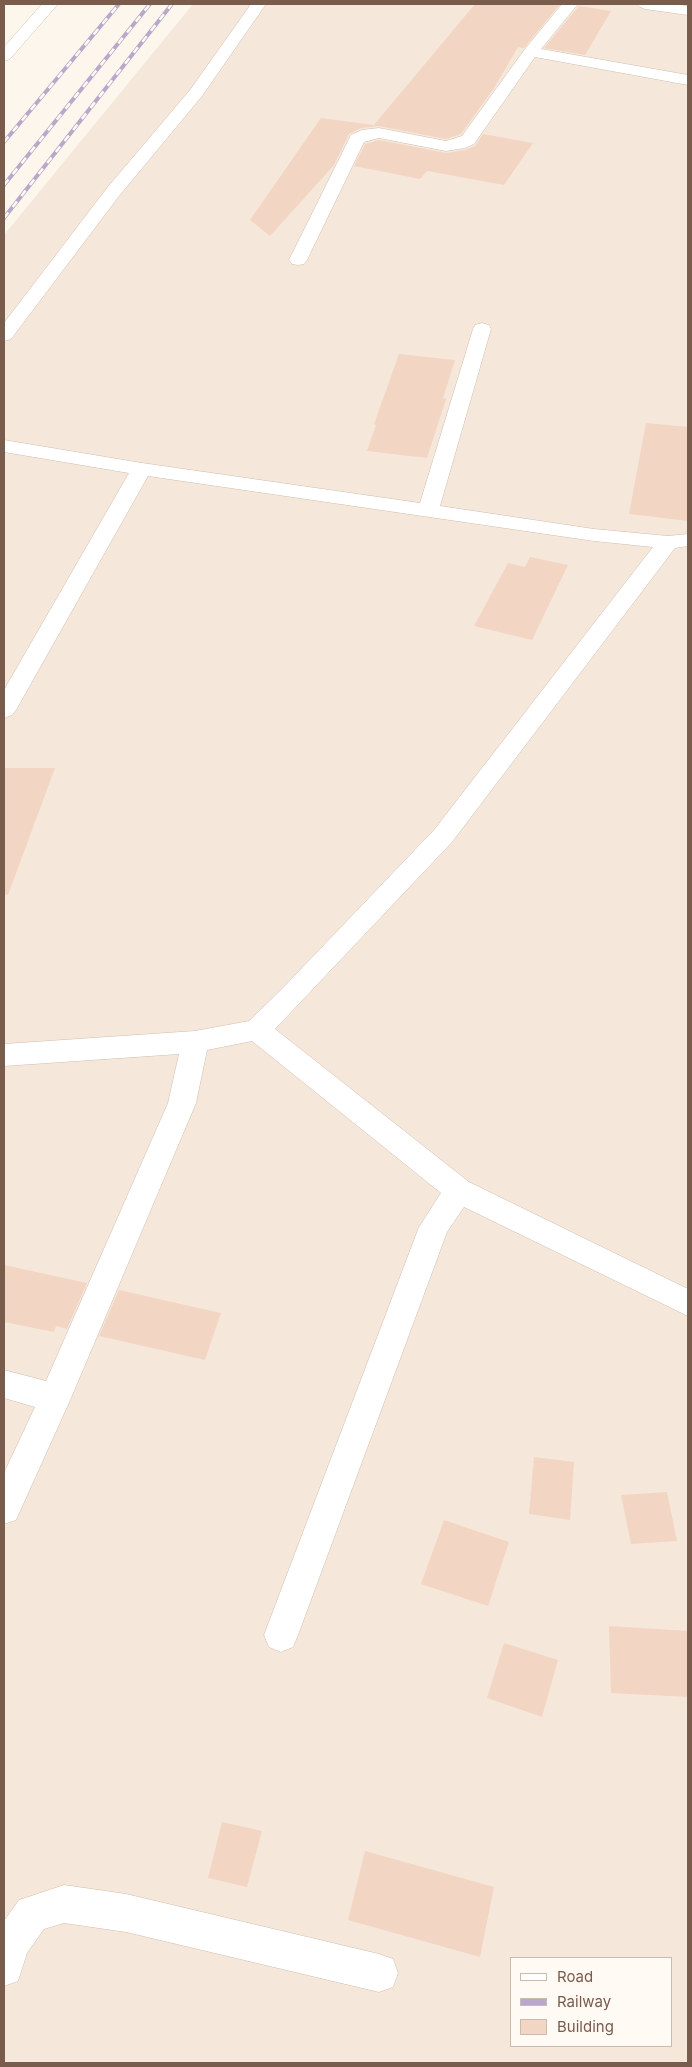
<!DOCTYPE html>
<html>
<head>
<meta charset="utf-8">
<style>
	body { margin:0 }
	#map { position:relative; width:692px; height:2067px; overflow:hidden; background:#fdf6ec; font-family:Inter,sans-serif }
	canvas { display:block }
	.frame { position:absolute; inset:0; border:5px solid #7a5c4d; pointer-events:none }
	.legend { position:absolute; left:510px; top:1957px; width:162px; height:90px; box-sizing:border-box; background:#fffaf3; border:1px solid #cabbb1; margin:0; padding:6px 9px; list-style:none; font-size:15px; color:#7a5c4d }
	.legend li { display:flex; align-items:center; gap:10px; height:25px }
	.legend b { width:25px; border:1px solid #cabbb1 }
</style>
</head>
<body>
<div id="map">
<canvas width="692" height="2067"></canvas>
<div class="frame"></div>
<ul class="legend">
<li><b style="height:6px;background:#fff"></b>Road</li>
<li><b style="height:6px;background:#b9a8c9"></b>Railway</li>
<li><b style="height:14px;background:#f3d5c3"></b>Building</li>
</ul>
</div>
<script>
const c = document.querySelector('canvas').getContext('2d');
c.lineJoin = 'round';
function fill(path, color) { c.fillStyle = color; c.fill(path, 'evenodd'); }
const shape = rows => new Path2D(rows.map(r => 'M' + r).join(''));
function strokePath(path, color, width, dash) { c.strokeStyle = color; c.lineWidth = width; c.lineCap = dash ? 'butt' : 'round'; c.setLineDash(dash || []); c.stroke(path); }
const residential = shape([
	[193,4,688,4,688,2063,4,2063,4,235],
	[511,1958,671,1958,671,2046,511,2046]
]);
const building = shape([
	[475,4,560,4,524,48,518,47,494,88,461,134,446,139,379,126,361,128,349,134,334,165,270,236,250,220,321,118,374,125],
	[579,6,611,11,585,55,544,48],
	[483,134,533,143,504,185,427,171,420,179,354,166,365,144,379,140,446,153,465,150,475,146],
	[399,354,455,360,443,398,446,399,427,458,367,451,376,425,374,424],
	[646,423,688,427,688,521,629,514],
	[530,557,568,565,532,640,474,626,508,563,525,567],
	[4,768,55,768,8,895,4,894],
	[4,1265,87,1283,67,1329,56,1326,54,1332,4,1322],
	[119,1290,221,1313,205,1360,99,1336],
	[534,1457,574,1462,570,1520,529,1514],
	[667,1492,677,1541,631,1544,621,1495],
	[444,1520,509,1542,488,1606,421,1584],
	[609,1626,688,1631,688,1697,611,1693],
	[504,1643,558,1660,542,1717,487,1698],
	[222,1822,262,1831,247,1887,208,1878],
	[365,1851,494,1887,480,1957,348,1920]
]);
const minor = shape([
	[42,4,58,4,10,59,4,61,4,47,42,4],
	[251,4,266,4,202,96,119,196,11,339,4,341,4,323,107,188,190,90,251,4],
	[562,4,578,4,541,49,688,75,688,85,535,57,474,144,465,148,446,151,379,138,364,142,307,260,304,264,298,265,292,264,289,260,351,135,362,130,379,128,446,141,462,136,525,49,562,4],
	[637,4,671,4,688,6,688,15,645,9,640,7,637,4],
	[482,323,489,325,491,329,440,506,594,529,668,536,688,534,688,546,675,548,452,842,275,1029,469,1182,688,1289,688,1316,464,1207,447,1232,298,1635,293,1647,281,1652,269,1647,264,1635,419,1227,441,1193,252,1041,207,1050,196,1103,71,1398,16,1520,4,1524,4,1473,35,1407,4,1398,4,1370,46,1381,168,1103,179,1054,4,1066,4,1044,195,1031,249,1021,281,990,434,830,653,547,594,541,148,476,16,710,12,715,4,718,4,690,129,473,4,452,4,440,142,463,420,503,473,329,475,325,482,323],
	[64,1885,126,1894,379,1954,393,1959,398,1973,393,1987,379,1992,126,1932,64,1923,44,1929,27,1953,18,1981,4,1986,4,1921,19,1900,64,1885]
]);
const rail = shape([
	[4,142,119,4],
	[4,185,150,4],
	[4,218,172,4]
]);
fill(residential, '#f5e8da');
fill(building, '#f3d5c3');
strokePath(minor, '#d1beb0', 1);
fill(minor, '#fff');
strokePath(rail, '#b9a8c9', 4);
strokePath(rail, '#fffaf3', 2.5, [7]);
</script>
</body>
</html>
